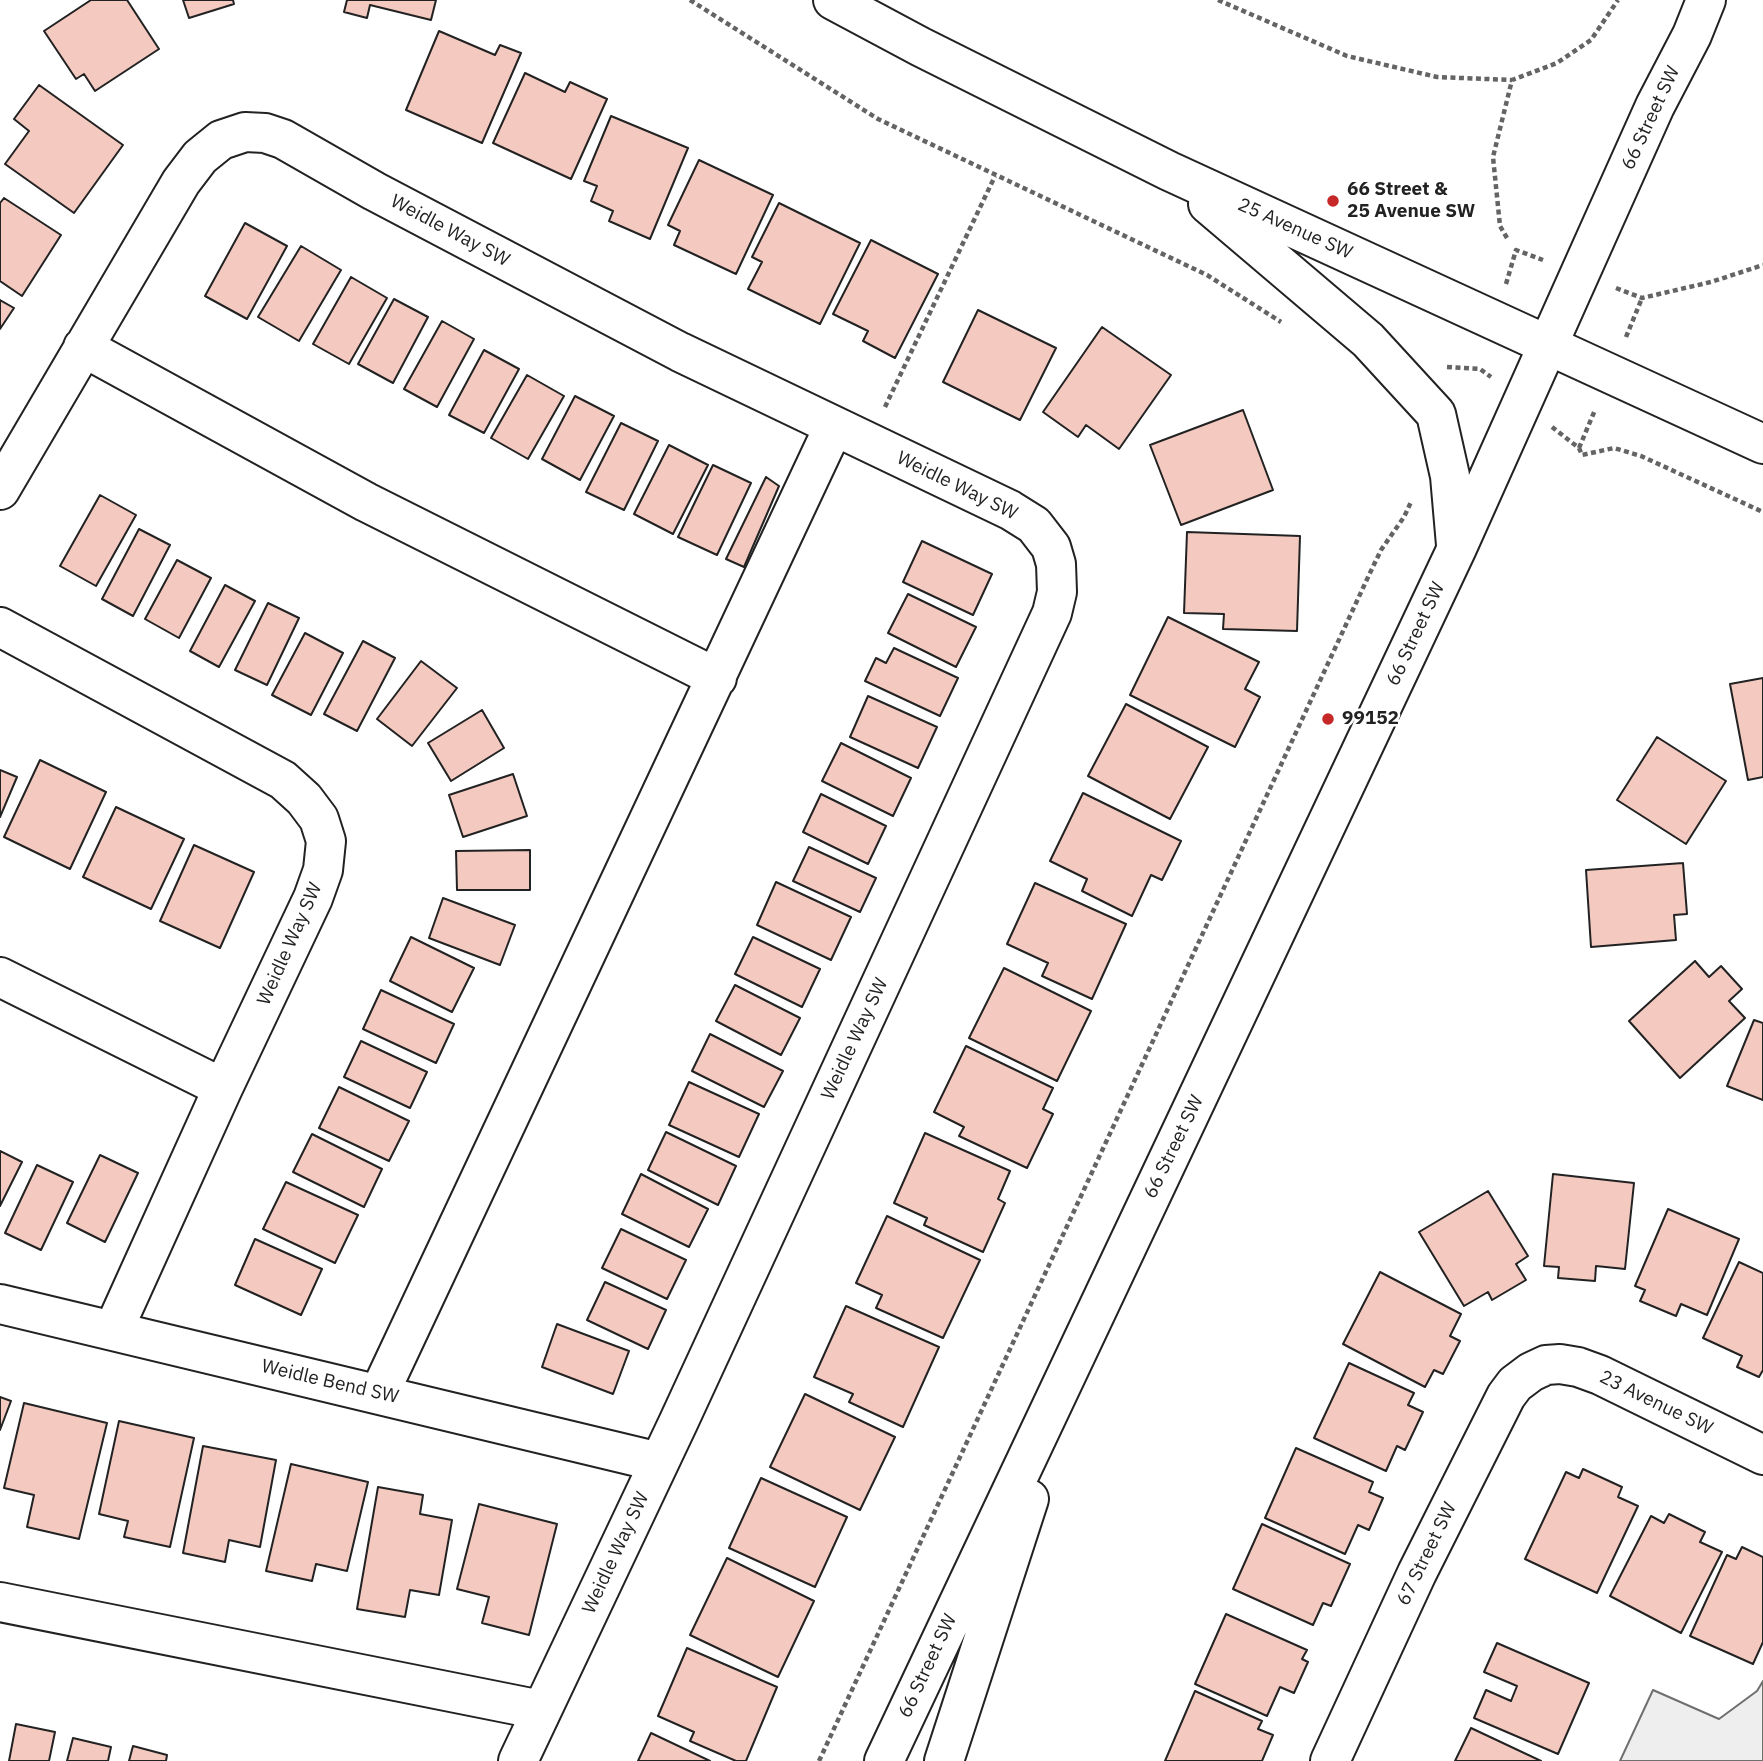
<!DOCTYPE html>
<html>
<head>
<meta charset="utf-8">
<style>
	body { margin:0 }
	canvas { display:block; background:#fff }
</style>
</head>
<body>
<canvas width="1763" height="1761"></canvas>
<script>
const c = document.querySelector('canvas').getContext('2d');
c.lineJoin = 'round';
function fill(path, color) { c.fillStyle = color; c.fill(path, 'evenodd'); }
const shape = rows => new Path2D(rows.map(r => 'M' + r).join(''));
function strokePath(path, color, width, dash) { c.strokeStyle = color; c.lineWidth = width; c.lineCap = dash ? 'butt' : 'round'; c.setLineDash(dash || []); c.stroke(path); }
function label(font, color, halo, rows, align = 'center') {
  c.font = font + ' "IBM Plex Sans",sans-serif'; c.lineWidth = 5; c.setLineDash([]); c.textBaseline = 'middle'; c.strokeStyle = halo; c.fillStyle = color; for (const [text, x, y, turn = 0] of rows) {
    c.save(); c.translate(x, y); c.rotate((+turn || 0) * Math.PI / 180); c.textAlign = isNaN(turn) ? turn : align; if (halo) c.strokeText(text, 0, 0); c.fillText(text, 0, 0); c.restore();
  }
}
const green = shape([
	[1763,1681,1763,1761,1620,1761,1653,1690,1719,1719,1757,1691,1763,1681]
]);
const building = shape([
	[91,0,127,0,159,49,95,91,84,74,76,79,44,31,91,0],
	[183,0,233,0,234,4,189,18,183,0],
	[347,0,436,0,431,20,370,5,367,18,344,12,347,0],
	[439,31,495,55,500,45,521,53,482,143,406,110,439,31],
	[525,73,565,92,570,82,607,99,571,179,493,143,525,73],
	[39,85,123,145,74,213,5,164,29,131,14,119,39,85],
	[611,116,688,148,650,239,609,221,613,211,591,201,597,186,584,181,611,116],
	[699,160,773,195,736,274,674,245,680,231,668,225,699,160],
	[4,198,61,235,22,296,0,281,0,203,4,198],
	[779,203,860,243,820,324,748,289,762,262,752,257,779,203],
	[245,223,287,246,247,319,205,296,245,223],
	[871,240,938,274,895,358,863,341,868,331,833,314,871,240],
	[301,246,341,270,299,341,258,317,301,246],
	[351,277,387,298,349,364,313,344,351,277],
	[394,299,428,317,393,383,358,364,394,299],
	[0,300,14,308,0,329,0,300],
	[978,310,1056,348,1020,420,943,382,978,310],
	[442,321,474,339,437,407,404,389,442,321],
	[1102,327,1171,375,1119,449,1086,425,1078,437,1043,412,1102,327],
	[484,350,519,369,484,433,449,415,484,350],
	[527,375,564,396,528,459,491,438,527,375],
	[575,396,614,416,580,480,542,459,575,396],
	[1243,410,1273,490,1181,525,1150,445,1243,410],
	[621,423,658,441,624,510,586,492,621,423],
	[669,445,708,465,673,534,634,514,669,445],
	[713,465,751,483,717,555,678,537,713,465],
	[766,477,779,486,744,567,726,559,766,477],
	[100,495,136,515,96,586,60,566,100,495],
	[139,529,170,545,133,616,102,599,139,529],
	[1187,532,1300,536,1297,631,1223,629,1224,614,1184,613,1187,532],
	[922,541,992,574,973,615,903,582,922,541],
	[177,560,211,578,179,638,145,619,177,560],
	[225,585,255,601,219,667,190,651,225,585],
	[908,594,976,627,956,667,888,633,908,594],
	[268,603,299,618,267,685,235,670,268,603],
	[1168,617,1259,662,1245,689,1260,697,1235,747,1130,695,1168,617],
	[305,633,343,653,311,715,272,695,305,633],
	[363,641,395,658,357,731,324,714,363,641],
	[894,648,958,678,940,716,865,681,876,658,886,663,894,648],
	[421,661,457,688,412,746,377,719,421,661],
	[1763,678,1763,777,1748,780,1730,684,1763,678],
	[868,696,937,727,918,768,850,737,868,696],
	[1126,704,1208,747,1170,819,1088,776,1126,704],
	[482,710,504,748,451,781,428,743,482,710],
	[1657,737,1726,781,1686,844,1617,800,1657,737],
	[841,743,911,778,893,816,822,781,841,743],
	[40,760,106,792,70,869,4,837,40,760],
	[0,770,17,777,0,817,0,770],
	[513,774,527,816,463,837,449,795,513,774],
	[1083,793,1181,841,1162,880,1151,875,1132,916,1082,891,1087,879,1050,861,1083,793],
	[821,794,886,826,868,864,803,832,821,794],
	[116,807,184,839,151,909,83,877,116,807],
	[194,845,254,872,220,948,160,921,194,845],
	[809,847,876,878,860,912,793,881,809,847],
	[530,850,530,890,457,890,456,851,530,850],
	[1683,863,1687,914,1674,915,1676,940,1591,947,1586,870,1683,863],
	[776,882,851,917,831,960,757,925,776,882],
	[1035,883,1126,924,1092,999,1042,976,1048,963,1007,944,1035,883],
	[443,898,515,925,500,965,429,938,443,898],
	[411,937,474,968,452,1012,390,981,411,937],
	[753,937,820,969,802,1007,735,974,753,937],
	[1695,961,1709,977,1721,966,1742,989,1729,1001,1745,1018,1680,1078,1629,1021,1695,961],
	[1004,968,1091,1011,1057,1081,969,1038,1004,968],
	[735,985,800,1018,781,1055,716,1021,735,985],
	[381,990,454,1024,436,1063,363,1029,381,990],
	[1754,1020,1763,1023,1763,1100,1727,1086,1754,1020],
	[710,1034,783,1071,764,1107,692,1071,710,1034],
	[361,1041,427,1072,410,1108,344,1077,361,1041],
	[966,1046,1053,1088,1043,1109,1053,1114,1027,1168,959,1136,964,1127,934,1112,966,1046],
	[689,1082,759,1114,739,1157,669,1125,689,1082],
	[339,1087,409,1121,389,1161,319,1128,339,1087],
	[666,1132,736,1166,718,1205,648,1170,666,1132],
	[925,1133,1010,1171,998,1199,1005,1203,983,1252,924,1225,927,1218,894,1203,925,1133],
	[312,1134,382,1169,364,1207,293,1172,312,1134],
	[0,1151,22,1162,0,1206,0,1151],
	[100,1155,138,1173,105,1242,67,1223,100,1155],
	[37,1165,73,1182,41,1250,5,1233,37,1165],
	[641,1174,708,1209,689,1247,622,1214,641,1174],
	[1553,1174,1634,1183,1625,1269,1596,1266,1595,1281,1558,1278,1559,1267,1544,1266,1553,1174],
	[286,1182,358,1215,335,1263,263,1229,286,1182],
	[1488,1191,1528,1256,1516,1264,1526,1280,1492,1300,1488,1292,1464,1306,1419,1232,1488,1191],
	[1668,1209,1739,1239,1707,1315,1681,1304,1676,1316,1640,1301,1645,1290,1635,1286,1668,1209],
	[887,1216,980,1260,943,1338,876,1308,882,1295,856,1283,887,1216],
	[621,1229,686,1260,667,1299,602,1268,621,1229],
	[255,1239,322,1269,301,1315,235,1285,255,1239],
	[1739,1262,1763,1273,1763,1370,1759,1377,1737,1367,1742,1356,1703,1338,1739,1262],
	[1380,1272,1461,1314,1450,1336,1460,1341,1443,1374,1434,1370,1425,1387,1343,1344,1380,1272],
	[605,1282,666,1310,648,1349,587,1320,605,1282],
	[846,1306,939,1347,903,1427,849,1402,853,1394,814,1377,846,1306],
	[557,1324,629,1351,613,1394,542,1367,557,1324],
	[1349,1363,1414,1393,1408,1405,1423,1412,1405,1450,1397,1446,1386,1471,1314,1438,1349,1363],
	[805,1394,895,1437,860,1510,770,1467,805,1394],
	[0,1397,11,1401,0,1430,0,1397],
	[24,1403,107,1423,79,1539,27,1527,34,1495,4,1488,24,1403],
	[119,1421,194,1438,170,1547,124,1537,128,1521,99,1514,119,1421],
	[203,1446,276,1460,260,1547,229,1540,225,1562,183,1553,203,1446],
	[1296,1448,1373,1482,1369,1492,1383,1498,1369,1530,1358,1525,1345,1554,1265,1518,1296,1448],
	[291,1464,368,1482,347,1571,316,1564,312,1581,266,1571,291,1464],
	[1583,1469,1622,1487,1618,1497,1638,1506,1597,1593,1525,1559,1566,1472,1579,1478,1583,1469],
	[761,1478,847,1517,815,1587,729,1548,761,1478],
	[378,1487,423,1495,420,1514,452,1520,439,1595,410,1590,405,1617,357,1609,378,1487],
	[479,1504,557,1524,529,1635,482,1623,489,1597,457,1589,479,1504],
	[1669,1514,1705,1532,1700,1542,1722,1552,1681,1633,1610,1596,1651,1516,1664,1523,1669,1514],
	[1262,1524,1350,1564,1331,1606,1323,1603,1313,1625,1233,1589,1262,1524],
	[1742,1547,1763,1557,1763,1642,1753,1664,1690,1636,1727,1555,1736,1559,1742,1547],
	[727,1558,814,1601,778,1677,690,1635,727,1558],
	[1226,1614,1307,1650,1302,1659,1308,1662,1294,1693,1280,1687,1267,1716,1195,1684,1226,1614],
	[1497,1643,1589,1683,1558,1754,1474,1718,1486,1690,1511,1701,1517,1686,1484,1672,1497,1643],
	[687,1648,777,1687,746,1761,736,1761,690,1741,694,1732,658,1716,687,1648],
	[1195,1691,1262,1721,1258,1729,1273,1735,1262,1761,1165,1761,1195,1691],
	[16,1724,55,1732,49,1761,9,1761,16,1724],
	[1471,1728,1541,1761,1455,1761,1471,1728],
	[651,1733,710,1761,638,1761,651,1733],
	[73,1738,111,1747,108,1761,67,1761,73,1738],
	[133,1746,167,1755,166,1761,129,1761,133,1746]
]);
const path = shape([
	[690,0,878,119,1207,275,1281,322],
	[1218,0,1347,56,1437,77,1512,80],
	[1507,238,1500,226,1493,157,1512,80,1557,63,1591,40,1618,0],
	[1506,284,1516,250,1543,260],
	[1616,288,1642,298,1711,282,1763,265],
	[1626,337,1642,298],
	[1447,367,1480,369,1491,377],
	[885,407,995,176],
	[1552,427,1579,448,1582,455,1614,448,1641,456,1763,512],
	[1579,448,1595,410],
	[819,1761,1369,575,1381,550,1404,517,1411,502]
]);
const minor = shape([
	[83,347,366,502,717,678],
	[0,490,181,182,200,157,221,140,245,132,265,133,283,139,374,191,680,352,1010,510,1034,525,1051,547,1056,564,1057,592,1052,613,678,1423,518,1761],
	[0,627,283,780,304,799,319,819,326,841,323,870,313,898,223,1088,113,1331],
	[0,977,223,1088],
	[0,1304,659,1462],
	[379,1394,834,426],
	[0,1602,541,1710],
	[1330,1761,1417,1573,1506,1396,1515,1384,1531,1372,1546,1365,1560,1364,1578,1367,1600,1375,1763,1455]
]);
const major = shape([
	[833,0,921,47,1169,171,1763,444],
	[1208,204,1368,340,1436,414,1450,476,1456,545],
	[884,1761,1457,548,1655,106,1692,35,1706,0],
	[944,1761,1029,1499]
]);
const markers = [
	[1333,201,7,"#c62828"],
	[1328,719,7,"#c62828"]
];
const streetNames = [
	["66 Street SW",1651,118,-65],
	["25 Avenue SW",1295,229,24],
	["Weidle Way SW",450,231,28],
	["Weidle Way SW",957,486,26],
	["66 Street SW",1416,634,-65],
	["Weidle Way SW",290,944,-66],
	["Weidle Way SW",855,1039,-65],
	["66 Street SW",1174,1147,-64],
	["Weidle Bend SW",330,1382,13],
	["23 Avenue SW",1656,1403,26],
	["Weidle Way SW",616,1553,-65],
	["67 Street SW",1427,1554,-64],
	["66 Street SW",928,1666,-65]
];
const poiNames = [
	["66 Street &",1347,190],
	["25 Avenue SW",1347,212],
	["99152",1342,719]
];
fill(green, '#eee');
strokePath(green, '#6f6f6f', 2);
fill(building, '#f3c9c0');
strokePath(building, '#222', 2);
strokePath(minor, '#222', 42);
strokePath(major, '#222', 42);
strokePath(path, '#646464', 4.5, [5, 3.5]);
strokePath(minor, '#fff', 38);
strokePath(major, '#fff', 38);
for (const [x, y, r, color] of markers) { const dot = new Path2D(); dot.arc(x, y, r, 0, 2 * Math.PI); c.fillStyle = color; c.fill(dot); strokePath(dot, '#fff', 2.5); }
label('19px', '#222', '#fff', streetNames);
label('bold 19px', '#222', '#fff', poiNames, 'left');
</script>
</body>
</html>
